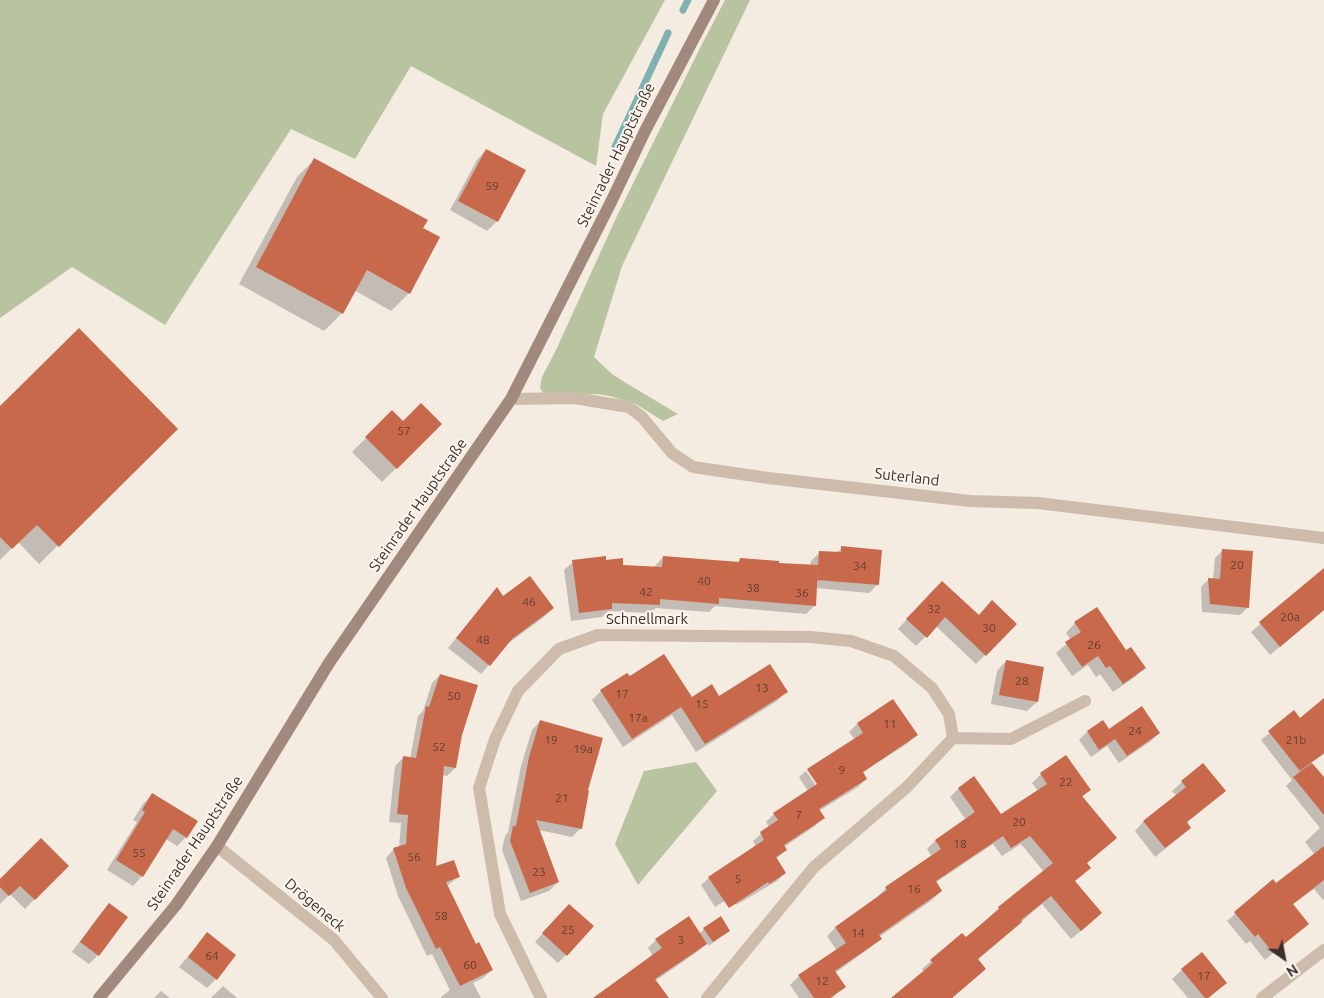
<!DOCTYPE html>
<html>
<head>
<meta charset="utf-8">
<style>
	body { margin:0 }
	#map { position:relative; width:1324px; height:998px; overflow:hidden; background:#f4ebe1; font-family:Ubuntu,sans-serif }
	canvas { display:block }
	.north { position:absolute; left:1259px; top:933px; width:50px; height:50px; -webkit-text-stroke:4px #fbf5ee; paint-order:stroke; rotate:147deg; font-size:14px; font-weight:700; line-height:20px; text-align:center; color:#3b302b }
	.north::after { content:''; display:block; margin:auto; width:18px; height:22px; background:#3b302b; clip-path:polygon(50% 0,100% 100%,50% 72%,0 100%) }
</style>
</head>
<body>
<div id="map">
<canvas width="1324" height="998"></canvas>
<div class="north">N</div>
</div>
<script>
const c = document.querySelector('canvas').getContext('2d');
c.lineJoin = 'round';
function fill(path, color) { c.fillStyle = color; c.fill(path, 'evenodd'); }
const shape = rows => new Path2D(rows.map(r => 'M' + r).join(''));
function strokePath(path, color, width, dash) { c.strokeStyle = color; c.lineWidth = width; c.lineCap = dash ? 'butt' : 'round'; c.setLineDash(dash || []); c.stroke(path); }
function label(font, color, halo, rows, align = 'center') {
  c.font = font + ' Ubuntu,sans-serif'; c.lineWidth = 4; c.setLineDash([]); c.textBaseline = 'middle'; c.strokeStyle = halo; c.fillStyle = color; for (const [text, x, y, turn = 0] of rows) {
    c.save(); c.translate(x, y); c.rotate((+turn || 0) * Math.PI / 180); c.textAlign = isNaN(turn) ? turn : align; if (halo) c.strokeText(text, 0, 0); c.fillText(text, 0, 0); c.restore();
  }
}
const green = shape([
	[0,0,665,0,603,114,596,166,411,66,355,159,291,129,165,325,72,267,0,318],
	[725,0,750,0,622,266,594,357,612,374,626,383,678,414,663,421,636,404,610,396,597,394,553,396,543,393,540,388,542,377,556,350,617,216,702,44],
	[696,762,717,791,638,885,615,844,644,771]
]);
const shadow = shape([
	[486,150,524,171,497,221,487,231,450,210,477,160],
	[314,160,421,229,409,293,391,311,354,290,342,313,324,331,239,284,297,177],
	[0,407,176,429,39,564,18,542,0,560],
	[392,412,403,423,441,424,382,482,352,452],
	[842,548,878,584,869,593,816,588,815,605,806,614,715,606,709,612,656,608,650,613,608,611,602,617,571,621,564,570,573,562,605,561,621,566,655,568,655,566,663,557,737,563,740,560,778,565,810,566,811,561,820,552,836,553],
	[1223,550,1248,607,1240,615,1202,612,1201,587,1209,579,1213,580,1215,558],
	[1324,569,1324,610,1270,655,1251,632],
	[497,589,503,598,553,608,544,617,506,645,481,674,448,648],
	[932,592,978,616,985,655,976,664,936,626,916,646,898,629],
	[1075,623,1126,652,1144,668,1135,677,1113,692,1100,674,1096,677,1088,665,1072,676,1056,653,1071,640,1066,633],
	[1006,661,1037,702,1027,711,991,704,997,671],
	[440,675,461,735,455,768,447,776,442,775,434,868,458,877,447,886,475,946,492,970,483,978,473,983,481,998,440,998,450,990,432,954,427,956,398,896,386,858,394,849,399,848,401,823,389,822,395,766,403,758,410,759,418,716,423,711,432,683],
	[629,678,691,699,786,692,777,701,696,752,672,715,623,747,592,700,601,691],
	[893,700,916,735,908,743,862,773,866,779,858,787,819,811,823,818,815,826,784,847,786,850,776,859,785,873,777,881,736,905,731,897,715,907,701,885,709,878,756,847,753,841,769,827,766,822,774,814,808,791,799,777,806,771,819,790,821,789,807,770,855,740,849,732,857,724],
	[1324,700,1324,754,1311,763,1324,779,1324,898,1323,900,1314,889,1292,905,1307,924,1265,960,1250,941,1246,944,1227,921,1273,881,1276,884,1315,855,1305,842,1320,828,1286,786,1292,780,1261,740,1294,712,1300,720],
	[540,721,586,791,581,828,572,837,539,830,558,882,549,891,521,901,502,850,505,836,508,832,521,766,532,730],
	[1103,722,1108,731,1159,733,1151,741,1119,763,1107,746,1091,757,1079,740,1087,732],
	[1041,774,1089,790,1082,797,1116,838,1086,864,1074,881,1092,922,1071,939,1042,904,977,960,952,998,893,998,924,972,922,969,931,961,966,939,999,908,1044,872,1021,844,1002,856,993,844,935,883,941,891,932,900,879,937,880,938,871,947,835,973,844,986,832,998,799,998,790,985,799,976,837,951,827,936,835,928,877,897,886,888,932,857,927,849,935,841,966,820,950,797,959,788,1001,816,1038,791,1032,783],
	[1182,782,1224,791,1186,823,1190,828,1180,837,1155,857,1135,831,1144,821,1177,796,1172,791],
	[152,795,186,837,177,846,166,839,142,876,133,886,107,870,137,822,133,820,143,804],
	[67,866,25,909,10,894,0,904,0,881],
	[109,905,98,955,89,964,72,952,100,914],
	[560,914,566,955,558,963,535,942],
	[704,929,729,930,709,946,707,943,697,952,655,981,657,998,595,998,653,956,648,948,656,940,699,934],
	[207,934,216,979,207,988,179,967],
	[1182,970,1225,983,1209,998,1188,998,1172,979],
	[223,986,237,998,211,998],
	[161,991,170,998,154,998]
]);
const stream = shape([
	[683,10,688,0],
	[615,147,668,33]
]);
const building = shape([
	[486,149,526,170,498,222,458,201],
	[314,158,428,220,423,228,440,237,410,294,367,270,343,314,256,267],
	[79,328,178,429,59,547,37,525,12,549,0,537,0,406],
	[421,403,442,424,397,469,365,437,392,410,403,421],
	[841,546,882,550,879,585,817,580,819,551,841,552],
	[1222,549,1253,551,1249,608,1210,604,1208,578,1220,579],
	[606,556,606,560,623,558,623,565,662,567,663,556,739,562,740,558,779,561,779,563,818,565,816,606,719,598,719,604,660,599,660,605,612,603,612,609,579,613,572,560],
	[1324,568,1324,610,1280,647,1259,622],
	[530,576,554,608,512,639,490,666,456,638,497,587,503,596],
	[942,581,979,615,992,600,1017,624,986,656,945,617,927,638,906,619],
	[1097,607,1126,650,1131,647,1146,668,1123,684,1110,666,1106,668,1098,656,1082,667,1065,642,1081,632,1074,622],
	[664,654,692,697,712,684,719,696,770,664,788,692,705,744,681,707,632,739,600,690,627,673,630,676],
	[1006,660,1044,667,1038,702,999,695],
	[440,674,478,685,462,735,456,768,444,766,436,866,454,860,460,877,446,882,476,944,479,942,493,970,460,986,440,947,436,949,406,888,393,848,406,844,408,815,397,814,403,756,416,758,426,706,429,707],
	[1324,698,1324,753,1300,771,1268,731,1294,710,1300,718],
	[893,699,918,735,863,772,867,779,819,809,825,818,784,845,787,850,776,857,786,873,769,884,768,882,729,908,708,877,764,840,760,832,778,820,773,813,817,784,807,769,863,733,857,723],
	[1142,706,1160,733,1127,756,1115,739,1099,750,1087,731,1103,720,1109,729],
	[540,720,603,738,588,790,589,791,582,829,536,820,559,882,530,893,510,841,513,826,516,826,529,757],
	[1066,755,1091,790,1082,796,1117,838,1087,863,1091,868,1075,881,1102,913,1081,931,1051,896,1021,920,1022,922,978,959,986,969,952,998,891,998,933,963,930,960,962,933,966,937,999,909,998,907,1053,863,1030,836,1011,848,1003,836,936,881,942,891,879,935,882,939,835,971,846,987,830,998,814,998,798,975,846,943,835,927,887,890,885,887,941,849,935,840,975,812,958,788,974,776,1001,814,1047,784,1040,773],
	[1203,763,1226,791,1187,822,1191,828,1165,848,1143,821,1186,787,1181,781],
	[1312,763,1324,777,1324,815,1293,777],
	[152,793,198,821,187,838,173,829,143,877,116,860,145,812,142,810],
	[41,838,69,866,35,900,20,886,9,896,0,887,0,879],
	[1324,846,1324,880,1293,904,1309,924,1273,953,1258,934,1255,937,1234,912,1273,879,1276,883],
	[109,903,128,917,99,956,80,942],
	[569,904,594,926,567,956,542,933],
	[689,916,707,944,655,979,669,998,593,998,662,948,655,939],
	[721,916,730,931,713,942,703,928],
	[207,932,236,955,217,980,188,957],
	[1202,952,1227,983,1208,998,1205,998,1181,969]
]);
const street = shape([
	[511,399,574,398,629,407,642,417,672,453,693,467,768,478,970,501,1038,503,1324,538],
	[217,846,334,940,382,998],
	[541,998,500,914,479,788,495,739,518,691,559,649,598,635,810,637,851,641,894,656,932,688,949,714,953,738],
	[707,998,814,867,907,787,953,738,1011,739,1085,701],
	[1262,998,1324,950]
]);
const secondary = shape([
	[99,998,176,905,217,846,329,663,511,399,611,202,645,131,714,0]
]);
const numberNames = [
	["59",492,186],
	["57",404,431],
	["20",1237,565],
	["34",860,566],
	["40",704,581],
	["38",753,588],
	["42",646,592],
	["36",802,593],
	["46",529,602],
	["32",934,609],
	["20a",1290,617],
	["30",989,628],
	["48",483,640],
	["26",1094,645],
	["28",1022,681],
	["13",762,688],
	["17",622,694],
	["50",454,696],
	["15",702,704],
	["17a",638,718],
	["11",890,724],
	["24",1135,731],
	["19",551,740],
	["21b",1296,740],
	["52",439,747],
	["19a",583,749],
	["9",842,770],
	["22",1066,782],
	["21",562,798],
	["7",799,815],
	["20",1019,822],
	["18",960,844],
	["55",139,853],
	["56",414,857],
	["23",539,872],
	["5",738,879],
	["16",914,889],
	["58",441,916],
	["25",568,930],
	["14",858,933],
	["3",681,940],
	["64",212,956],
	["60",470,965],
	["17",1204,976],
	["12",822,981]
];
const streetNames = [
	["Steinrader Hauptstraße",616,155,-64],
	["Suterland",907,477,7],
	["Steinrader Hauptstraße",418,505,-55],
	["Schnellmark",647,619],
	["Steinrader Hauptstraße",195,843,-56],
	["Drögeneck",315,905,40]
];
fill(green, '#b8c4a0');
fill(shadow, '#0003');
strokePath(stream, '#7fb0b2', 7);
fill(building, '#c8694b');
strokePath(street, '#cdbbac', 12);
strokePath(secondary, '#a18a7d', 12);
label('12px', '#5e3e33', null, numberNames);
label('15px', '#3b302b', '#fbf5ee', streetNames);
</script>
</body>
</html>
